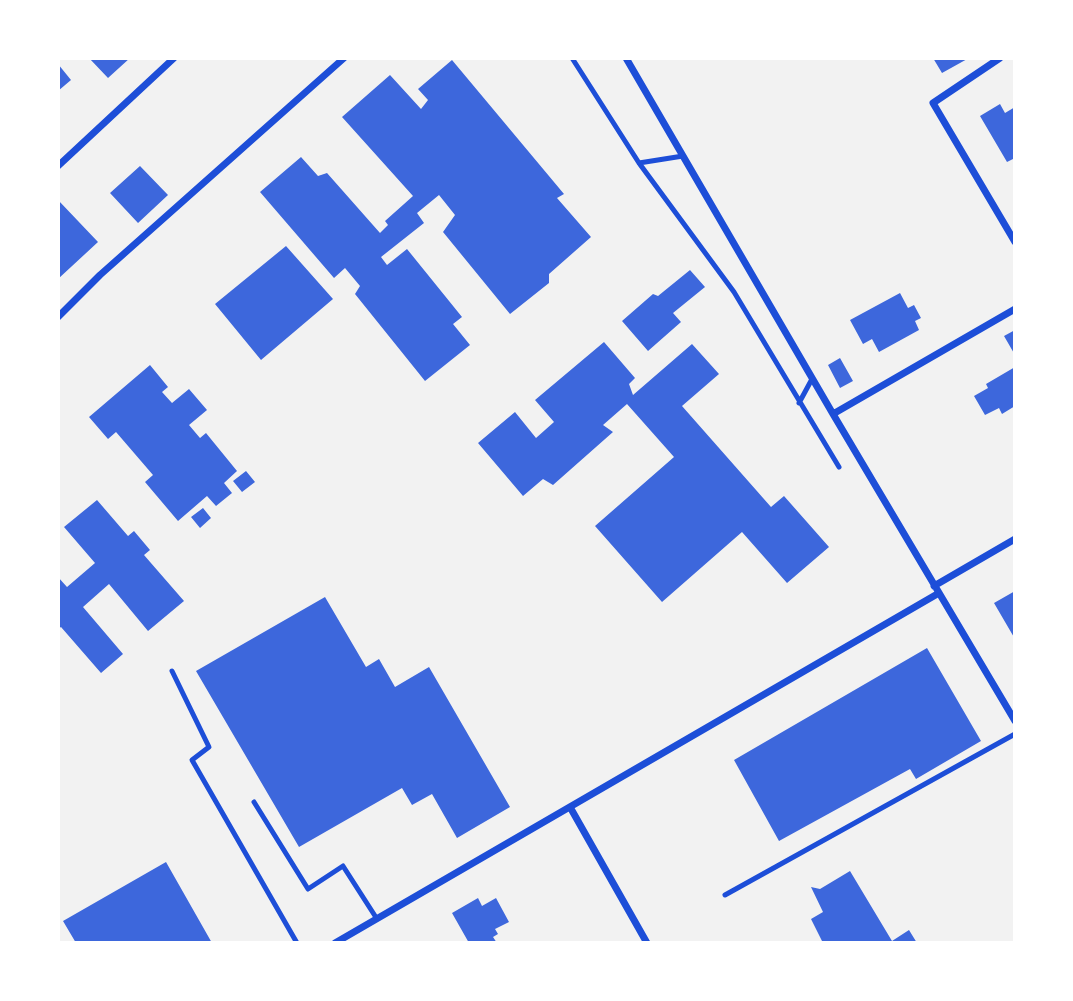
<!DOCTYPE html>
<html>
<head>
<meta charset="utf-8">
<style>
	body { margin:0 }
	#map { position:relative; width:1073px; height:1001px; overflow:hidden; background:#f2f2f2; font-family:Roboto,sans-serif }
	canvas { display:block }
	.frame { position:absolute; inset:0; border:60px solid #fff; pointer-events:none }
</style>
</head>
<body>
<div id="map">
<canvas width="1073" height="1001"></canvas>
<div class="frame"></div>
</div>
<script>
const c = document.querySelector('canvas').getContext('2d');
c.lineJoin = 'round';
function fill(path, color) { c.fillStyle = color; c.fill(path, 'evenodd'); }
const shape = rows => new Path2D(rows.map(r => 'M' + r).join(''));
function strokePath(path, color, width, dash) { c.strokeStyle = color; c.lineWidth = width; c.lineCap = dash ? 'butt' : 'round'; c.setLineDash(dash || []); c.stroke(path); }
const building = shape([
	[89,58,130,58,108,78],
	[933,58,969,58,942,73],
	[452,60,564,194,557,198,591,237,549,274,549,283,510,314,443,232,455,215,439,195,417,213,424,223,381,257,387,265,407,249,462,317,453,324,470,345,425,381,355,294,360,286,345,268,334,278,260,192,301,157,318,176,327,173,380,233,388,225,385,221,413,196,342,117,390,75,421,109,428,100,418,89],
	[58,64,71,80,58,91],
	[1000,104,1005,113,1015,107,1015,158,1007,162,980,116],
	[140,166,168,195,138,223,110,193],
	[59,201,98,242,58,279,58,202],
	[286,246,333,299,261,360,215,304],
	[690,270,705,287,673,313,681,322,648,351,622,321,653,294,658,296],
	[900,293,908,308,914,305,921,318,915,321,919,330,879,352,872,339,863,344,850,320],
	[1015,330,1015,355,1004,336],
	[604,342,635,378,629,384,633,395,692,344,719,374,682,406,771,507,784,496,829,547,787,583,742,532,662,602,595,526,674,457,627,404,603,425,613,432,553,485,543,479,523,496,478,443,515,412,536,438,554,422,535,400],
	[840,358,853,381,840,388,828,365],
	[150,365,168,387,162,392,172,403,189,389,207,410,189,425,200,438,206,433,237,471,224,483,232,493,216,506,207,496,178,521,145,482,153,475,116,432,108,439,89,417],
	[1015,367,1015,406,1002,414,999,408,985,415,974,396,988,388,986,384],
	[246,471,255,482,242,492,233,481],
	[97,500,128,536,134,531,150,550,144,555,184,601,148,631,109,584,83,607,123,654,101,673,61,627,58,629,58,577,67,587,95,563,64,527],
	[203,508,211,518,200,528,191,517],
	[1015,591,1015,639,994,603],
	[325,597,366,667,379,659,395,687,429,667,510,807,457,838,432,794,412,805,402,788,299,847,196,671],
	[927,648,981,741,916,779,910,769,779,841,734,760],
	[166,862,212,943,76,943,63,921],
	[850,871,892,941,909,930,917,943,823,943,811,919,823,912,811,887,820,889],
	[478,898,482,906,496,898,509,922,495,929,498,934,493,937,497,943,469,943,452,913]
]);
const service = shape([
	[572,58,639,163,734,292,839,467],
	[639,163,683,156],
	[799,403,812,379],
	[172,671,209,747,192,760,297,943],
	[254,802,308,889,343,866,377,919],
	[725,895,1015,734]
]);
const minor = shape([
	[626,58,833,414,1015,721],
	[1000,58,933,103,1015,242],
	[58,166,174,58],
	[58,317,100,275,344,58],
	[833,414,1015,309],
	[934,586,1015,539],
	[570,807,647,943],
	[335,943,939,593]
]);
fill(building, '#3d67dc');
strokePath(service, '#1d4ed8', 5);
strokePath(minor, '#1d4ed8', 7);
</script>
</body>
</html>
